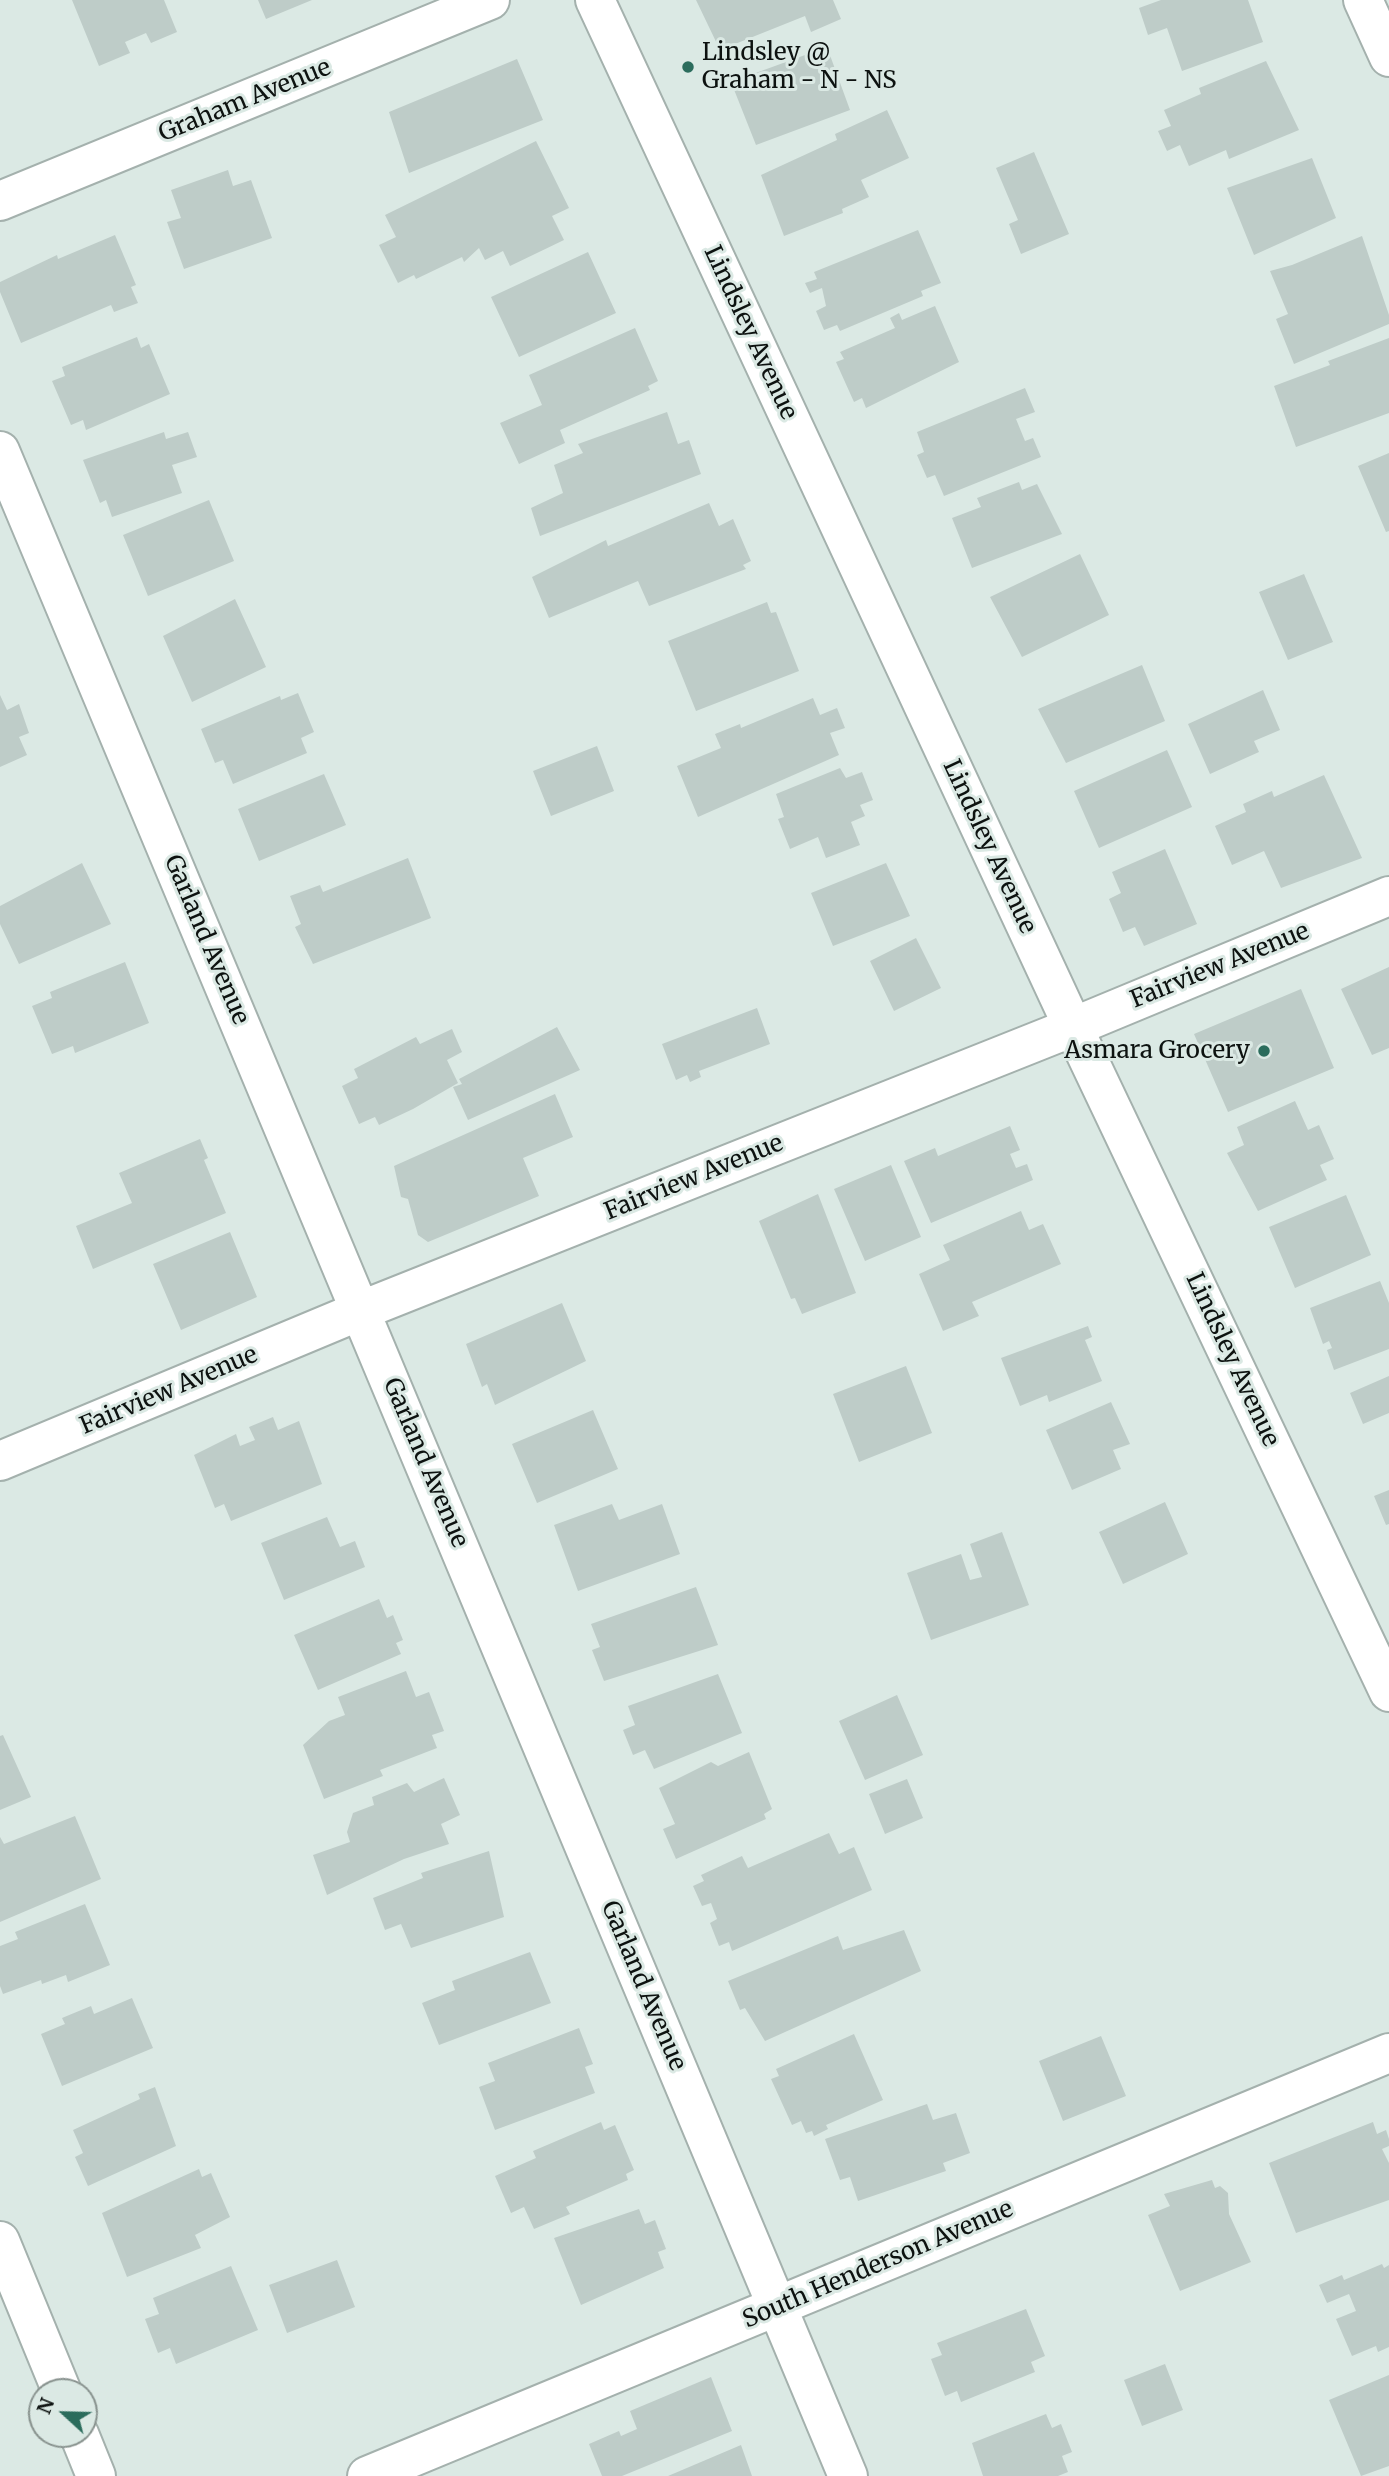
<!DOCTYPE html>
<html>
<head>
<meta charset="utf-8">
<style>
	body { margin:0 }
	#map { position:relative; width:1389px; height:2476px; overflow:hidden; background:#dbe9e4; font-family:Merriweather,serif }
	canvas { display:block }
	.north { position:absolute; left:28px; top:2378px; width:70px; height:70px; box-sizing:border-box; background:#dbe9e4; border:2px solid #89938f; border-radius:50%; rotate:292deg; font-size:19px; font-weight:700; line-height:28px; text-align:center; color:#0d1210 }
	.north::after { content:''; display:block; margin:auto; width:24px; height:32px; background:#2b6c5c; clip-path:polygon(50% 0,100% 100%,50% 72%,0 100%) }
</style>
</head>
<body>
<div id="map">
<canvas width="1389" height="2476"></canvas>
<div class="north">N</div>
</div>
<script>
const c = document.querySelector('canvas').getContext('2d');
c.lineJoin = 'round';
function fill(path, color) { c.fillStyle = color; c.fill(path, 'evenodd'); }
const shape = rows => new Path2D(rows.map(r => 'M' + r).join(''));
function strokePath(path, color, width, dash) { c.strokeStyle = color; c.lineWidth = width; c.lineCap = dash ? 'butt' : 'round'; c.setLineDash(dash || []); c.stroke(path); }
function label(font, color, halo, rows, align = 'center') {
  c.font = font + ' Merriweather,serif'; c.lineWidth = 6; c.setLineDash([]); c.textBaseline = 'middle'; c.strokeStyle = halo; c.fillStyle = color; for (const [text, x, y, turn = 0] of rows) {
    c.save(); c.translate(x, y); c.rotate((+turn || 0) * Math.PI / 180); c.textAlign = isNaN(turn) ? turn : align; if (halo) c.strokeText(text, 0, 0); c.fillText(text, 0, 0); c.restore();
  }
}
const building = shape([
	[72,0,164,0,177,32,151,43,146,33,125,42,130,53,99,66],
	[258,0,312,0,266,19],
	[696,0,833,0,841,19,811,32,805,16,720,50],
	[1161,0,1248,0,1263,42,1182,71,1167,28,1148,35,1139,8],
	[827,47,850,110,756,145,731,82],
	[517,59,543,120,409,173,389,112],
	[1266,61,1299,130,1229,159,1226,150,1189,166,1180,145,1167,151,1158,131,1171,126,1164,110,1201,94,1199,88],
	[887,110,909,158,861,180,869,197,842,209,843,213,784,236,761,175,837,140,835,134],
	[536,141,569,208,552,216,564,240,510,266,503,251,485,260,479,248,464,262,462,257,416,279,414,275,398,283,379,245,396,237,385,215],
	[1034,152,1069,234,1021,254,1009,224,1018,220,996,168],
	[1312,158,1336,218,1254,255,1227,188],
	[228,170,233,186,251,180,272,238,184,269,167,222,181,218,171,190],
	[918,230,941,283,921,291,923,296,840,331,837,325,824,330,816,311,826,306,822,288,810,293,805,283,817,279,814,272],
	[115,235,136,285,131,287,138,303,114,312,111,305,21,343,0,292,0,282,57,255,58,259],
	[1362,236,1389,315,1389,324,1294,364,1276,319,1288,314,1270,271,1292,265],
	[588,252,616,313,519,357,491,297],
	[935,306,959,362,866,408,862,398,854,402,836,362,844,359,840,352,895,328,890,318,899,313,902,320],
	[635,328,658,381,648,386,650,390,560,430,565,443,519,464,500,423,542,405,529,375],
	[137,337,141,348,149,344,170,394,86,430,83,420,71,425,52,381,65,376,62,367],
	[1389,338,1389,413,1296,447,1274,386,1330,365,1328,361],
	[1025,388,1035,412,1016,419,1025,441,1033,438,1041,457,944,496,935,475,927,478,917,455,924,452,917,432],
	[667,412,678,444,689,440,701,474,540,536,531,508,563,493,554,465,583,453,578,444],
	[164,432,166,439,188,432,197,457,172,465,182,493,112,517,106,500,100,503,83,460],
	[1389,453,1389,531,1386,532,1358,466],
	[1019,482,1022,490,1037,484,1062,534,972,568,952,518,981,507,977,498],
	[209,500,234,561,148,596,123,535],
	[709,503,719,526,733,519,751,561,743,565,746,569,649,606,638,581,549,618,532,577,606,540,608,546],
	[1080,554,1109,615,1022,657,990,597],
	[1304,574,1333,642,1288,660,1259,592],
	[235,599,266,667,192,702,163,636],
	[767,602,771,613,776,612,799,671,696,711,668,641],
	[1142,665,1165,721,1066,763,1038,709],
	[1263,690,1280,730,1254,741,1259,752,1210,774,1188,724],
	[298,693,314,732,301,738,307,753,233,784,223,760,215,763,201,729,280,696,281,700],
	[0,695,7,710,19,704,29,733,19,737,27,755,0,767],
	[813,698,820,715,837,708,845,728,830,733,839,755,698,817,677,766,721,748,715,734,740,724,741,728],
	[597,746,614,791,551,816,533,771],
	[1167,750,1192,807,1099,848,1074,791],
	[840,768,846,778,862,772,873,800,860,805,865,816,851,822,860,845,826,858,818,837,790,849,778,819,784,817,776,794],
	[324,774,346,825,259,861,238,809],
	[1324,775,1362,858,1281,888,1264,851,1232,865,1215,826,1246,812,1243,804,1272,791,1274,797],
	[1165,849,1197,924,1144,946,1135,927,1123,932,1109,899,1121,893,1112,872],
	[408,858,431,918,313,964,295,927,301,924,290,896,320,885,323,892],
	[82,863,111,924,19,964,0,924,0,906],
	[886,863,910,916,833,946,811,893],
	[916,938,941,988,894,1011,870,961],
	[125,962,149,1023,75,1053,73,1046,52,1054,32,1006,52,998,50,992],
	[1389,967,1389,1048,1372,1055,1341,989],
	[1301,989,1334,1068,1228,1112,1194,1034],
	[757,1008,770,1044,699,1071,701,1077,690,1082,687,1075,676,1080,662,1044],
	[557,1027,580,1070,468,1120,453,1087,462,1084,459,1079],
	[452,1029,462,1052,447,1060,458,1083,413,1109,379,1125,375,1117,359,1124,342,1086,358,1078,354,1069,416,1037,420,1044],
	[555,1094,573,1137,523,1158,539,1196,428,1242,418,1235,408,1199,401,1197,394,1166],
	[1295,1101,1308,1130,1319,1125,1334,1159,1320,1165,1327,1180,1258,1211,1227,1153,1244,1145,1237,1127],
	[1010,1126,1020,1150,1010,1154,1016,1168,1027,1164,1033,1180,931,1223,904,1161,935,1148,938,1156],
	[200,1139,208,1158,204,1160,226,1213,93,1269,76,1226,132,1203,119,1173],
	[891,1165,921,1237,865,1261,834,1189],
	[818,1194,856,1293,802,1314,795,1298,791,1299,759,1221],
	[1346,1195,1371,1255,1295,1288,1269,1227],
	[1021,1211,1029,1230,1043,1224,1061,1264,972,1302,979,1316,943,1331,919,1274,950,1260,943,1245],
	[230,1232,257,1297,181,1330,153,1264],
	[1380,1281,1389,1303,1389,1349,1334,1370,1327,1350,1332,1348,1329,1341,1323,1344,1310,1308],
	[562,1303,586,1361,495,1405,487,1384,482,1387,466,1344],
	[1088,1326,1092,1337,1085,1340,1102,1381,1049,1402,1047,1395,1020,1406,1001,1358],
	[906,1366,932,1433,859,1462,833,1394],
	[1389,1376,1389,1413,1363,1424,1350,1393],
	[1111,1402,1130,1444,1113,1450,1121,1469,1072,1490,1046,1430],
	[593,1410,618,1469,537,1503,512,1444],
	[273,1417,278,1430,299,1421,322,1484,231,1521,224,1504,215,1508,194,1455,236,1434,240,1446,255,1440,249,1427],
	[1389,1490,1389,1524,1386,1525,1374,1496],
	[1165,1502,1188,1554,1123,1584,1099,1532],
	[612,1504,619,1520,662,1504,680,1554,578,1591,554,1525],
	[327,1517,340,1547,355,1541,365,1567,284,1600,261,1543],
	[1002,1532,1029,1605,931,1640,907,1573,961,1554,970,1580,982,1577,970,1544],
	[696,1587,718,1645,604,1681,592,1650,600,1647,591,1624],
	[379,1599,387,1618,393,1615,403,1640,396,1643,401,1654,318,1690,294,1635],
	[406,1671,416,1697,429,1692,444,1731,432,1735,437,1748,380,1770,383,1776,324,1799,303,1745,329,1721,345,1715,338,1697],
	[718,1674,742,1733,654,1769,645,1750,633,1755,623,1730,635,1725,628,1706],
	[897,1695,923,1755,865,1780,839,1721],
	[3,1735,31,1797,0,1810,0,1736],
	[749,1752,772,1809,764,1814,766,1819,676,1859,663,1829,675,1824,659,1788,711,1762,718,1766],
	[444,1778,460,1815,441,1824,449,1844,404,1859,327,1895,313,1855,350,1842,347,1832,353,1813,374,1805,372,1797,407,1783,414,1792],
	[907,1779,923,1818,885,1834,869,1794],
	[75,1816,101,1879,0,1922,0,1837,4,1844],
	[829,1833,839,1854,854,1847,872,1890,732,1951,729,1942,719,1946,710,1923,717,1919,711,1903,702,1906,693,1886,704,1881,701,1875,742,1856,748,1868],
	[489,1851,504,1917,411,1948,401,1924,385,1930,373,1898,423,1878,421,1873],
	[85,1904,110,1965,68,1982,66,1975,42,1984,41,1980,3,1994,0,1986,0,1946,18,1939,15,1932],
	[904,1930,921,1971,765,2041,745,2008,740,2010,728,1981,838,1936,843,1950],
	[530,1952,551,2003,439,2045,422,2003,455,1990,452,1981],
	[132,1998,153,2048,62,2086,41,2034,65,2024,62,2018,91,2006,94,2014],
	[579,2028,593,2064,585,2067,595,2093,495,2130,479,2087,495,2081,488,2063],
	[854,2034,883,2100,826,2125,828,2129,814,2136,812,2131,806,2133,801,2121,792,2125,771,2079,779,2076,776,2069],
	[1101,2036,1126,2096,1063,2121,1039,2061],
	[155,2087,176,2146,88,2186,75,2157,83,2153,73,2130,140,2099,138,2094],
	[927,2104,933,2120,956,2113,970,2153,943,2163,946,2171,858,2201,850,2177,840,2180,825,2139],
	[601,2122,604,2130,615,2125,634,2170,626,2174,628,2180,566,2207,570,2214,534,2229,524,2207,511,2213,495,2176,536,2158,533,2151],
	[1373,2122,1377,2134,1386,2130,1389,2139,1389,2146,1382,2149,1389,2163,1389,2200,1296,2233,1269,2163],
	[199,2169,202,2177,211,2173,230,2217,195,2235,201,2248,127,2277,102,2213],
	[1212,2180,1215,2188,1220,2186,1228,2193,1229,2214,1251,2262,1180,2291,1148,2215,1170,2206,1164,2194],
	[639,2209,645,2224,655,2220,666,2249,658,2252,664,2268,581,2305,554,2238],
	[337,2260,355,2307,287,2333,269,2285],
	[1382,2264,1384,2268,1389,2265,1389,2347,1378,2352,1376,2346,1352,2356,1336,2319,1356,2311,1349,2294,1327,2303,1319,2285,1342,2275,1344,2280],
	[231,2266,258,2330,176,2364,170,2348,158,2353,145,2319,159,2314,153,2298],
	[1026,2309,1045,2356,1031,2362,1035,2372,961,2402,957,2391,945,2396,931,2359,942,2355,937,2343],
	[1165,2364,1183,2410,1142,2426,1124,2380],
	[1389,2375,1389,2466,1361,2476,1329,2400],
	[711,2377,732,2431,622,2476,602,2476,589,2444,619,2431,621,2436,637,2429,630,2411],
	[1046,2414,1052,2428,1061,2424,1072,2452,1062,2456,1068,2472,1058,2476,983,2476,972,2443],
	[741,2445,752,2476,668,2476]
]);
const street = shape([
	[1363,0,1389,57],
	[0,451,848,2476],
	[0,1461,362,1310,1073,1027,1389,896],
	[0,2241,62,2392],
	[79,2434,96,2476],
	[367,2476,1389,2053]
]);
const secondary = shape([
	[595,0,1073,1027,1389,1692],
	[0,201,490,0]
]);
const markers = [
	[688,67,7,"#2b6c5c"],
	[1264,1051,7,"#2b6c5c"]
];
const poiNames = [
	["Lindsley @",702,53],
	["Graham - N - NS",702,81],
	["Asmara Grocery",1250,1051,"right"]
];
const streetNames = [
	["Graham Avenue",245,101,-22],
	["Lindsley Avenue",750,333,65],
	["Lindsley Avenue",989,847,65],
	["Garland Avenue",206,940,67],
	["Fairview Avenue",1220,966,-22],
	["Fairview Avenue",694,1178,-22],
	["Lindsley Avenue",1232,1360,65],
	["Fairview Avenue",169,1391,-23],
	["Garland Avenue",425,1463,67],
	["Garland Avenue",643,1986,67],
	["South Henderson Avenue",878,2265,-23]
];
fill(building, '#beccc8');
strokePath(street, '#a4b1ad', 42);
strokePath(secondary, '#a4b1ad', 42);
strokePath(street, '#fff', 38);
strokePath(secondary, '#fff', 38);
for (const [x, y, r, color] of markers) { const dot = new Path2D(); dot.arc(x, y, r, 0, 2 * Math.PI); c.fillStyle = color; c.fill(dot); strokePath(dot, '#dbe9e4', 2.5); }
label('24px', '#0d1210', '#dbe9e4', poiNames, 'left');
label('24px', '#0d1210', '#dbe9e4', streetNames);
</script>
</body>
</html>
